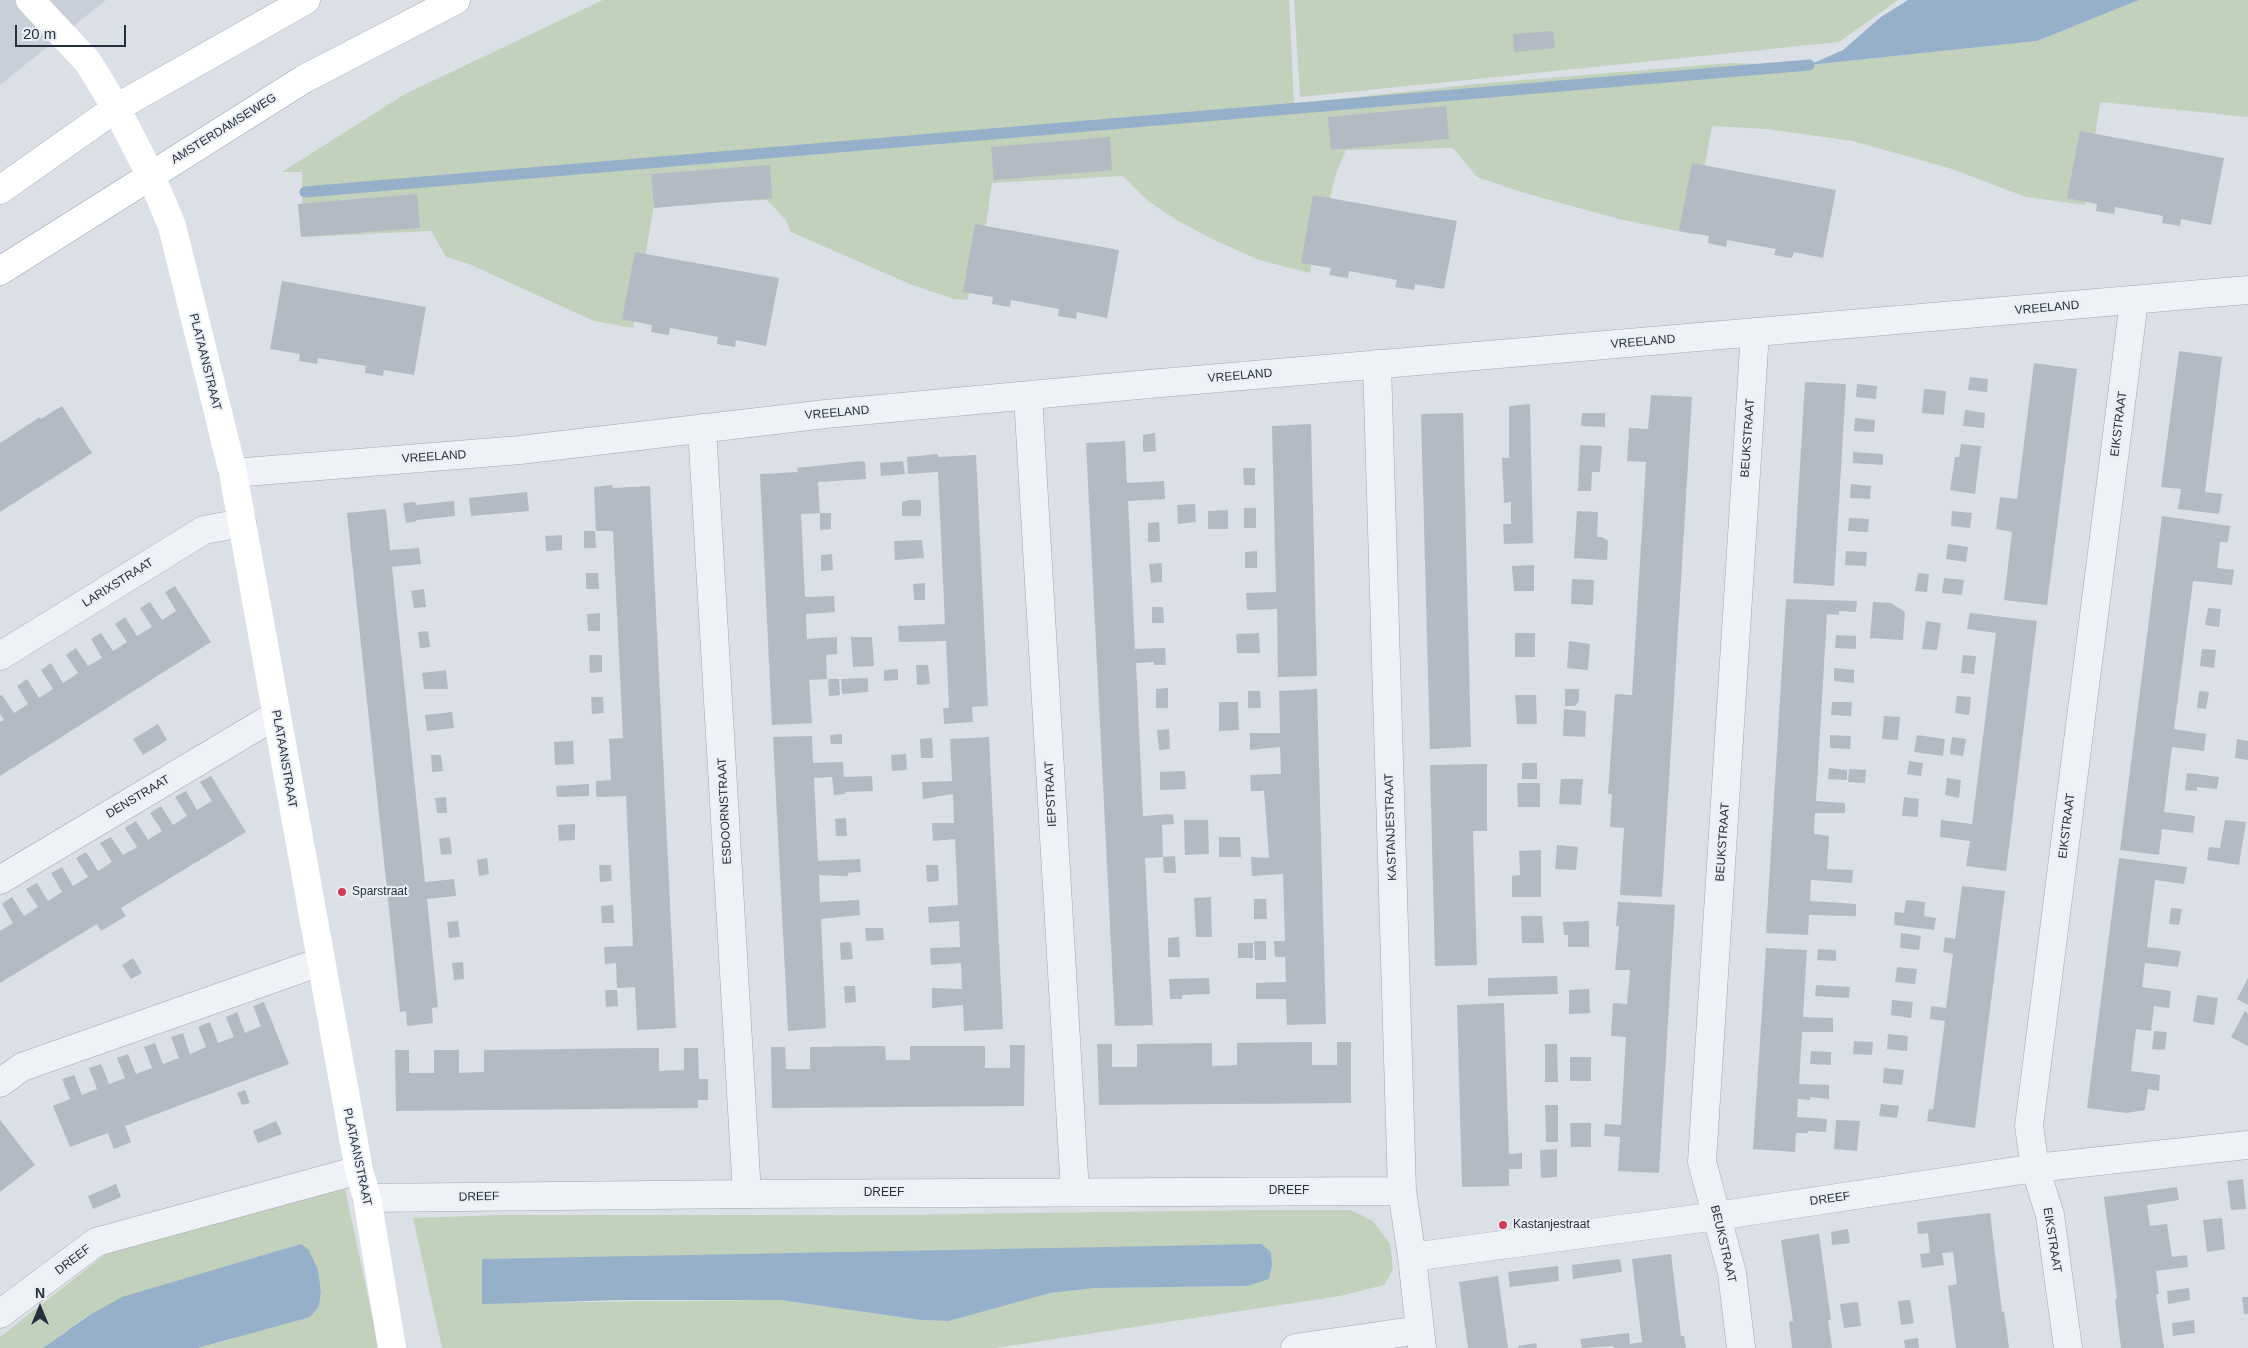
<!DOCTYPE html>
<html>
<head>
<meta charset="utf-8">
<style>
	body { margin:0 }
	#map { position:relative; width:2248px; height:1348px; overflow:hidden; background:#dbe0e6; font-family:Helvetica,sans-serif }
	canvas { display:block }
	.north { position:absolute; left:15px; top:1283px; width:50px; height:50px; -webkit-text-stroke:4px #ebeff4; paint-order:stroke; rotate:0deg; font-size:14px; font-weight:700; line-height:20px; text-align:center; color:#252f3d }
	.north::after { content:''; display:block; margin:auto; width:18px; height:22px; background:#252f3d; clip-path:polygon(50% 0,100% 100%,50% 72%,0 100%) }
	.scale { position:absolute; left:15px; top:25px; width:111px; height:22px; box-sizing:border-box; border:2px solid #252f3d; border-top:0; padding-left:6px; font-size:15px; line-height:18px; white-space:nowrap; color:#252f3d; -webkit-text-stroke:4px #ebeff4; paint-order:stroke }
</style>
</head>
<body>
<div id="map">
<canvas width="2248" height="1348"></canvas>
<div class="north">N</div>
<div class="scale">20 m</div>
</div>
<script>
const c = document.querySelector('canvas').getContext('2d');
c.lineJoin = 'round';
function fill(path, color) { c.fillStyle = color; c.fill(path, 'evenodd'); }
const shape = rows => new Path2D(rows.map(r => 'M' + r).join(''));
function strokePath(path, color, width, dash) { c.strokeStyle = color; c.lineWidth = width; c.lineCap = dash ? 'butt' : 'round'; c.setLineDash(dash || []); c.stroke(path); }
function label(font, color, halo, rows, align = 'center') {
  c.font = font + ' Helvetica,sans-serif'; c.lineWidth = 4; c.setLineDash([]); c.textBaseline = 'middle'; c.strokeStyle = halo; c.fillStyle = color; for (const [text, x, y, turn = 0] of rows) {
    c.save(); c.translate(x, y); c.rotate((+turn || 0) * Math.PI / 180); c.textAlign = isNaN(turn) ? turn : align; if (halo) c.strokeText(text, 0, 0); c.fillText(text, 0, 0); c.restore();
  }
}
const built = shape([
	[0,0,106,0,0,85]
]);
const green = shape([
	[603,0,1289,0,1294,104,1476,84,1730,63,1809,65,2037,41,2139,0,2248,0,2248,117,2100,102,2085,205,2026,197,1952,169,1853,141,1766,129,1712,126,1692,234,1619,219,1521,192,1477,177,1453,148,1346,150,1336,174,1330,198,1320,199,1310,273,1259,260,1212,239,1175,219,1148,201,1123,176,992,183,986,225,977,230,968,300,954,299,912,285,791,232,786,220,767,200,654,205,633,328,594,321,469,264,446,257,431,231,303,237,302,172,282,172,405,94],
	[1294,0,1898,0,1839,42,1300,97],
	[345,1189,379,1348,198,1348,229,1340,319,1306,321,1291,318,1270,309,1250,300,1244,87,1316,43,1348,0,1348,0,1337,121,1242],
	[1259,1210,1351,1210,1373,1221,1390,1244,1393,1269,1384,1285,1340,1296,995,1348,442,1348,413,1218,501,1215,885,1215],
	[1271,1252,1272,1265,1269,1279,1248,1286,1095,1288,1050,1293,949,1321,921,1320,780,1300,482,1303,482,1259]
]);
const water = shape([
	[1908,0,2139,0,2037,41,1809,65,1843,50,1881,17],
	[301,1244,309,1250,318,1270,321,1291,319,1306,310,1317,198,1348,43,1348,88,1316,122,1297],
	[1261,1244,1271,1252,1272,1265,1269,1279,1248,1286,1095,1288,1050,1293,949,1321,921,1320,780,1300,622,1300,482,1304,482,1259]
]);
const stream = shape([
	[305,192,1809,65]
]);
const building = shape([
	[1553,31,1555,48,1514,52,1513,34],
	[1446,106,1449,139,1331,150,1328,117],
	[2080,131,2224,158,2211,225,2181,219,2180,226,2162,223,2163,216,2115,207,2114,214,2096,211,2097,204,2067,198],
	[1110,137,1112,170,994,180,991,147],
	[1692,163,1836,190,1823,258,1794,252,1792,258,1774,255,1776,249,1727,240,1726,247,1708,243,1709,236,1679,231],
	[770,165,772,198,654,208,651,174],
	[417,194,420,228,301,237,298,204],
	[1313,195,1457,221,1444,289,1415,284,1414,290,1395,287,1397,280,1349,271,1348,278,1329,275,1331,268,1301,263],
	[975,224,1119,250,1107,318,1077,312,1076,319,1058,316,1059,309,1011,300,1010,307,992,304,993,297,963,292],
	[635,252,779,278,766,346,736,340,735,347,717,344,718,337,670,328,669,335,651,332,652,325,622,319],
	[282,281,426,307,414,375,384,370,383,376,365,373,366,366,318,358,317,364,299,361,300,354,270,349],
	[2179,351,2222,357,2205,492,2222,494,2219,514,2178,509,2181,489,2161,487],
	[2034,363,2077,369,2047,605,2004,600,2012,532,1996,529,2000,497,2017,499],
	[1970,377,1988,379,1987,392,1968,390],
	[1805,382,1846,384,1834,586,1793,583],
	[1857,384,1877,386,1876,399,1856,397],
	[1924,389,1946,391,1944,415,1922,413],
	[1651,395,1692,397,1662,897,1620,895,1624,828,1610,827,1612,794,1608,794,1615,694,1632,695,1646,462,1627,461,1629,428,1648,429],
	[1530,404,1533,543,1504,544,1503,524,1511,524,1511,502,1504,503,1502,458,1509,458,1509,406],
	[62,406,92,453,0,512,0,443,40,417,41,419],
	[1965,410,1985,413,1984,428,1963,426],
	[1463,413,1471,747,1430,749,1421,414],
	[1582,413,1605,413,1605,427,1581,426],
	[1855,418,1875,420,1874,432,1854,431],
	[1311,424,1317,676,1278,677,1277,609,1247,610,1246,593,1276,592,1272,426],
	[1155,433,1156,451,1143,452,1143,435],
	[1125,441,1127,483,1164,481,1165,499,1128,501,1135,649,1165,648,1166,665,1154,665,1154,662,1136,663,1143,816,1173,814,1174,824,1162,825,1163,857,1145,858,1153,1025,1115,1026,1086,443],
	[1961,444,1981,446,1975,494,1950,490,1955,457,1959,457],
	[1580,445,1602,446,1600,472,1592,472,1591,491,1578,491],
	[1853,452,1883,454,1883,465,1853,463],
	[938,454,938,457,976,455,988,706,972,707,973,722,944,724,943,708,949,708,946,641,899,642,898,626,945,624,938,472,908,474,907,457],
	[862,461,865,462,866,479,818,482,820,513,801,514,805,597,834,596,835,612,806,614,807,639,837,637,837,654,826,655,827,679,809,680,812,723,772,725,760,474,798,472,797,468],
	[903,461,905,474,881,476,880,463],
	[1243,468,1255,468,1255,485,1244,485],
	[1851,484,1871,486,1870,499,1850,498],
	[612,485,613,488,650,486,676,1028,637,1030,635,987,617,988,616,963,605,964,604,947,633,946,626,796,597,797,596,795,596,781,611,780,609,739,623,738,613,531,596,531,594,487],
	[527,492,529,511,471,516,469,498],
	[909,500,921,500,921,516,902,516,902,502],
	[454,501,455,516,416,520,417,521,406,523,403,503,415,502,416,505],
	[1195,504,1196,522,1178,524,1177,505],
	[1244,508,1256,508,1256,528,1244,528],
	[386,509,390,550,419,548,421,564,392,567,425,882,454,879,456,896,427,899,438,1007,432,1008,433,1023,407,1026,406,1011,400,1012,347,513],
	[1228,510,1228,529,1208,529,1208,511],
	[1577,511,1598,512,1597,537,1602,537,1608,541,1607,560,1574,558],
	[1952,511,1972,513,1970,528,1951,526],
	[820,513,831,513,831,529,820,530],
	[2162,516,2230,526,2228,542,2220,542,2217,568,2234,570,2232,585,2193,581,2174,729,2206,734,2204,751,2172,747,2164,812,2195,816,2193,833,2162,829,2159,855,2120,850],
	[1849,518,1869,519,1868,532,1848,531],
	[1159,522,1160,542,1148,542,1148,523],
	[584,531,595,531,596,548,584,548],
	[562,535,562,550,546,551,545,536],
	[922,540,924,558,895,560,894,541],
	[1948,544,1968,547,1966,562,1946,559],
	[1257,551,1257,568,1245,568,1245,552],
	[1846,551,1867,552,1866,566,1845,565],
	[832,554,833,570,821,571,821,555],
	[1162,563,1162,582,1151,583,1149,564],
	[1534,565,1534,591,1514,591,1512,566],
	[586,573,598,573,599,589,586,589],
	[1918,573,1929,574,1927,592,1915,591],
	[1944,578,1964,580,1962,595,1942,593],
	[1572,579,1594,580,1593,605,1571,604],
	[925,583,925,600,914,600,913,584],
	[175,586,211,642,0,776,0,722,4,720,0,714,0,696,2,695,14,713,28,704,17,686,27,679,39,698,53,689,41,670,51,663,63,683,78,673,66,655,76,648,88,666,102,658,91,639,101,633,113,651,127,642,115,624,125,617,137,636,152,627,140,608,150,602,162,620,176,611,165,592],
	[424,589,426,607,414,608,411,591],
	[1786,599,1857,601,1856,612,1839,611,1839,615,1827,614,1816,801,1845,803,1845,813,1815,813,1814,834,1829,836,1827,869,1853,870,1852,883,1811,880,1810,901,1856,904,1856,916,1809,915,1808,935,1766,933],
	[1873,602,1891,603,1905,612,1903,640,1870,638],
	[1152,607,1163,607,1164,623,1152,623],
	[2208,608,2221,609,2219,627,2205,625],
	[600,613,600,631,588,631,587,614],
	[1970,613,2037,621,2006,871,1966,866,1970,841,1940,837,1941,820,1972,824,1996,633,1967,629],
	[1926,621,1941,623,1937,650,1922,649],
	[428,631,430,647,420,648,418,632],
	[1259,633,1260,653,1237,653,1236,634],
	[1515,633,1535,633,1535,657,1515,657],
	[1836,635,1856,636,1856,649,1835,648],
	[851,637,872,637,874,666,853,667],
	[1569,641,1590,644,1588,670,1567,668],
	[2202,649,2216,650,2214,668,2200,666],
	[589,655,602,655,602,672,590,673],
	[1963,655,1976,656,1974,674,1961,673],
	[916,665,928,665,930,684,917,685],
	[1834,668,1854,670,1854,683,1834,681],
	[898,669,898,680,884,681,884,670],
	[446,670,448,689,424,689,422,673],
	[868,678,868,692,842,694,841,679],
	[828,679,839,679,840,695,829,696],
	[1168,688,1168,708,1156,708,1156,689],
	[1317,689,1326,1024,1287,1025,1286,999,1256,999,1256,983,1286,982,1285,957,1275,957,1274,941,1285,941,1283,874,1252,876,1251,857,1269,858,1264,789,1263,791,1251,791,1250,775,1281,774,1280,747,1250,750,1250,733,1280,733,1279,691],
	[1565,689,1579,689,1579,701,1575,706,1565,706],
	[1248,691,1260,691,1261,708,1248,708],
	[2199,691,2209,692,2206,709,2197,708],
	[1515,695,1536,695,1537,724,1517,724],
	[1957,696,1971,697,1969,715,1955,713],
	[591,697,603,697,604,713,592,714],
	[1219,702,1238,702,1239,730,1219,731],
	[1832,702,1852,702,1851,716,1831,715],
	[1564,709,1586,711,1585,737,1563,736],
	[452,712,454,728,427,731,425,715],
	[1884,716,1900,717,1898,740,1882,739],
	[158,724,167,740,143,755,133,739],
	[1169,729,1170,749,1159,750,1157,730],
	[842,734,842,744,831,744,830,735],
	[1830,735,1851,736,1850,749,1830,748],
	[1917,735,1945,739,1943,756,1914,752],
	[812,736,813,763,843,762,844,777,872,776,873,791,845,792,845,794,834,795,832,777,814,778,818,861,860,859,861,872,848,873,848,876,819,875,820,902,859,900,860,915,821,919,826,1028,788,1031,773,737],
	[989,737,1003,1029,964,1031,963,1005,932,1008,932,988,962,989,961,963,931,965,930,948,960,947,959,921,929,923,928,907,958,905,955,839,933,841,932,823,954,823,953,794,923,799,922,782,952,781,950,739],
	[1952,737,1966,739,1963,756,1950,754],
	[932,738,933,758,921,758,920,739],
	[2237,739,2248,741,2248,760,2235,758],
	[573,741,574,764,555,765,554,742],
	[906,754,907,770,892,771,891,755],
	[431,755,441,755,443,771,432,772],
	[1909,761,1923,763,1921,776,1907,774],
	[1522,763,1537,763,1537,779,1522,779],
	[1487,764,1487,831,1473,831,1477,965,1435,966,1430,765],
	[1829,768,1847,770,1847,780,1828,779],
	[1849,769,1866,770,1865,783,1848,782],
	[1185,771,1186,789,1160,790,1160,772],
	[2187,773,2219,777,2217,789,2197,787,2197,791,2185,790],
	[211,776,246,832,121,908,126,916,101,931,97,924,0,983,0,931,13,923,2,904,12,897,24,916,38,907,26,889,37,883,48,901,62,892,51,873,62,867,73,886,88,877,76,858,86,852,98,871,112,862,100,843,111,837,123,855,137,847,125,828,136,821,148,840,162,831,150,813,161,806,173,825,187,816,175,797,186,791,197,810,212,801,200,782],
	[1947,778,1961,780,1959,798,1945,795],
	[1561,779,1583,779,1581,805,1559,804],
	[1517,783,1540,783,1540,807,1518,807],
	[589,784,589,796,557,797,556,786],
	[446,797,447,813,437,813,435,798],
	[1904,797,1919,799,1918,817,1902,816],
	[846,818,847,836,836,836,835,819],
	[1184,820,1208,820,1209,854,1185,855],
	[2225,820,2246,822,2239,865,2207,860,2209,847,2220,848],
	[575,824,575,840,559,841,558,825],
	[450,837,452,854,441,855,439,839],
	[1219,837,1240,837,1241,857,1219,857],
	[1557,845,1578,847,1576,870,1555,869],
	[1541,850,1541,897,1512,897,1512,876,1520,875,1519,851],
	[1175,856,1176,873,1164,873,1163,857],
	[487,858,489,874,479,876,477,860],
	[2119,858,2187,867,2184,884,2155,880,2147,947,2181,951,2178,967,2145,963,2142,987,2171,991,2169,1008,2154,1006,2151,1031,2136,1029,2131,1071,2160,1075,2159,1091,2148,1089,2145,1110,2126,1113,2087,1108],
	[599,865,611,865,612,881,600,882],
	[926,865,938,865,939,881,927,882],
	[1962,886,2005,891,1975,1128,1927,1121,1929,1109,1933,1110,1945,1021,1930,1019,1931,1006,1946,1008,1953,954,1943,952,1945,937,1955,939],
	[1211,897,1212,937,1196,937,1194,898],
	[1254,899,1266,899,1267,919,1254,919],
	[1906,900,1925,902,1924,916,1936,918,1934,930,1894,925,1895,912,1904,913],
	[1618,902,1675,905,1659,1173,1618,1171,1620,1137,1604,1136,1605,1124,1621,1125,1626,1037,1611,1036,1613,1003,1627,1004,1630,970,1615,970,1619,926,1616,926],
	[613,905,614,923,602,923,601,906],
	[2171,908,2182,909,2179,925,2169,924],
	[1521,916,1542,916,1544,943,1522,943],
	[458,921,460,937,449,938,447,922],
	[1589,921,1589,947,1568,947,1568,935,1564,935,1563,922],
	[865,928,883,928,884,940,866,941],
	[1901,933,1921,936,1919,950,1900,948],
	[1179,937,1180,957,1168,957,1168,938],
	[1254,941,1266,941,1266,960,1255,960],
	[851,942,853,959,841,960,840,943],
	[1238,943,1253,943,1253,958,1238,958],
	[1766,948,1807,950,1803,1017,1833,1018,1833,1032,1802,1032,1799,1084,1829,1085,1829,1099,1810,1097,1810,1100,1798,1099,1797,1117,1827,1119,1826,1132,1808,1131,1808,1133,1796,1133,1795,1152,1753,1149],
	[1818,949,1836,950,1836,961,1817,960],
	[133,958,142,973,131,979,122,965],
	[463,962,464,979,454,980,452,963],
	[1897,967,1917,969,1915,984,1895,982],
	[1557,976,1558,994,1488,996,1488,978],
	[1209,978,1210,994,1182,995,1182,999,1170,999,1169,979],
	[2248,978,2248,1005,2237,999],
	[1816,985,1850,987,1849,998,1815,996],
	[844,986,855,986,856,1002,845,1003],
	[1589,989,1590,1013,1569,1014,1569,990],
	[605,990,617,990,618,1006,606,1007],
	[2197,995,2218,998,2214,1025,2193,1022],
	[1892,1000,1913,1002,1911,1018,1891,1015],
	[264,1002,289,1064,125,1126,131,1142,114,1149,108,1133,70,1147,53,1106,70,1099,62,1079,74,1075,82,1095,97,1089,89,1068,101,1064,109,1084,125,1078,117,1058,128,1054,136,1074,152,1068,144,1047,155,1043,163,1064,179,1058,171,1037,183,1033,190,1054,206,1047,198,1027,210,1022,218,1043,234,1037,226,1017,237,1012,245,1033,261,1026,253,1006],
	[1504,1003,1509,1154,1522,1153,1522,1169,1509,1169,1509,1186,1462,1187,1457,1005],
	[2245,1011,2248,1014,2248,1046,2231,1037],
	[2154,1031,2167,1032,2165,1050,2152,1049],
	[1888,1034,1908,1036,1907,1051,1887,1049],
	[1854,1041,1873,1042,1872,1055,1853,1054],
	[1299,1042,1312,1042,1312,1065,1337,1065,1337,1042,1351,1042,1351,1103,1099,1105,1097,1044,1112,1044,1112,1067,1137,1067,1137,1044,1212,1043,1212,1066,1237,1065,1237,1043],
	[1545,1044,1557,1044,1558,1082,1545,1082],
	[1010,1045,1025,1045,1024,1106,772,1108,771,1047,785,1047,786,1069,810,1069,810,1047,885,1046,886,1060,910,1060,910,1046,985,1046,985,1068,1010,1068],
	[646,1048,659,1048,659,1071,684,1070,684,1048,698,1048,699,1079,708,1079,708,1100,698,1100,698,1108,396,1111,395,1050,409,1050,409,1073,434,1073,434,1050,459,1050,459,1073,484,1072,484,1050],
	[1811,1051,1831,1052,1831,1065,1810,1064],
	[1570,1057,1591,1057,1591,1081,1570,1081],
	[1884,1068,1904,1070,1902,1085,1883,1083],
	[245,1090,250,1103,242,1105,237,1093],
	[1881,1104,1899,1106,1897,1118,1879,1116],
	[1545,1105,1558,1105,1558,1142,1546,1142],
	[0,1120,35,1165,0,1192],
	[1836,1120,1860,1121,1857,1151,1834,1149],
	[276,1121,282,1134,258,1143,253,1131],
	[1570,1123,1591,1123,1591,1147,1571,1147],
	[1557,1149,1557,1177,1541,1178,1540,1150],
	[2243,1179,2246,1209,2231,1210,2227,1181],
	[116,1184,121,1197,93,1209,88,1196],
	[2177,1187,2179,1200,2147,1205,2150,1226,2167,1224,2172,1257,2187,1255,2188,1267,2156,1271,2159,1294,2156,1294,2164,1348,2121,1348,2115,1300,2117,1298,2104,1197],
	[1990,1213,2002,1312,2004,1311,2009,1348,1956,1348,1948,1286,1957,1284,1953,1252,1942,1253,1944,1265,1922,1268,1920,1254,1930,1253,1928,1233,1918,1234,1917,1222],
	[2222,1218,2225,1249,2207,1252,2203,1220],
	[1848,1229,1850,1243,1832,1245,1831,1232],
	[1819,1234,1831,1320,1828,1320,1832,1348,1792,1348,1789,1322,1793,1321,1781,1240],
	[1671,1254,1681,1336,1684,1336,1686,1348,1614,1348,1613,1346,1582,1348,1580,1339,1629,1333,1630,1344,1642,1342,1632,1259],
	[1620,1259,1622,1272,1573,1279,1572,1265],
	[1558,1266,1559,1281,1510,1287,1508,1272],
	[1498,1276,1508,1348,1468,1348,1459,1282],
	[2189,1288,2190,1300,2168,1304,2167,1291],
	[2242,1297,2248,1297,2248,1314,2244,1314],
	[1910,1300,1914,1323,1901,1325,1898,1301],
	[1858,1302,1861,1326,1844,1328,1840,1304],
	[2194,1320,2195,1333,2173,1336,2172,1323],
	[1918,1338,1919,1348,1905,1348,1904,1340],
	[1536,1343,1537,1348,1519,1348,1518,1346]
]);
const street = shape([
	[1377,364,1402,1191,1412,1257,1422,1348],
	[1028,396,1075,1192],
	[702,428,747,1194],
	[233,473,520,450,826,414,1149,384,2248,290],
	[0,656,204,530,242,523],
	[0,880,276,715],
	[0,1083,22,1067,320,962],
	[367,1198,747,1194,1402,1191],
	[1412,1257,1717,1216,2035,1168,2248,1145],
	[0,1314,96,1242,359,1170],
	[1295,1348,1419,1330],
	[1741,1348,1732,1273,1702,1162,1755,332],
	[2068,1348,2050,1215,2035,1168,2029,1126,2134,301]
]);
const secondary = shape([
	[30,0,88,62,116,108,151,176,172,226,233,473,359,1170,367,1198,392,1348]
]);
const primary = shape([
	[0,190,116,108,306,0],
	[0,271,304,79,456,0]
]);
const markers = [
	[342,892,5,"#d23a58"],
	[1503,1225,5,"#d23a58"]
];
const streetNames = [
	["AMSTERDAMSEWEG",224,129,-32],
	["VREELAND",2047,308,-5],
	["VREELAND",1643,342,-5],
	["PLATAANSTRAAT",205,362,76],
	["VREELAND",1240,376,-5],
	["VREELAND",837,413,-5],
	["EIKSTRAAT",2119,424,-83],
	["BEUKSTRAAT",1748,438,-86],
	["VREELAND",434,457,-4],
	["LARIXSTRAAT",118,583,-32],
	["PLATAANSTRAAT",284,759,80],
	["IEPSTRAAT",1051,794,-93],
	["DENSTRAAT",138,797,-31],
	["ESDOORNSTRAAT",725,811,-93],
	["EIKSTRAAT",2067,826,-83],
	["KASTANJESTRAAT",1391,827,-92],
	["BEUKSTRAAT",1723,842,-86],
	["PLATAANSTRAAT",357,1157,78],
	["DREEF",1289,1191],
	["DREEF",884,1193],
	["DREEF",479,1197,-1],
	["DREEF",1830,1199,-8],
	["EIKSTRAAT",2052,1240,81],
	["BEUKSTRAAT",1723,1244,77],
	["DREEF",73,1260,-37]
];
const poiNames = [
	["Sparstraat",352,892],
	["Kastanjestraat",1513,1225]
];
fill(built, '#c9cfd8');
fill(green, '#c2d1bc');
fill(water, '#95b0c8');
strokePath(stream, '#95b0c8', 11);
fill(building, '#b3bac3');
strokePath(street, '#a1a7b0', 29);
strokePath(primary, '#9aa5b2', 29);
strokePath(street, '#eef1f5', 28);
strokePath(secondary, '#fff', 28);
strokePath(primary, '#fff', 28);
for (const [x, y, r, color] of markers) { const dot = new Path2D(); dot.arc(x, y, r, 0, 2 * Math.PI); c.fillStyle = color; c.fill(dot); strokePath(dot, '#ebeff4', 2); }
label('12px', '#252f3d', '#ebeff4', streetNames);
label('12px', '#252f3d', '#ebeff4', poiNames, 'left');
</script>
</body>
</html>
